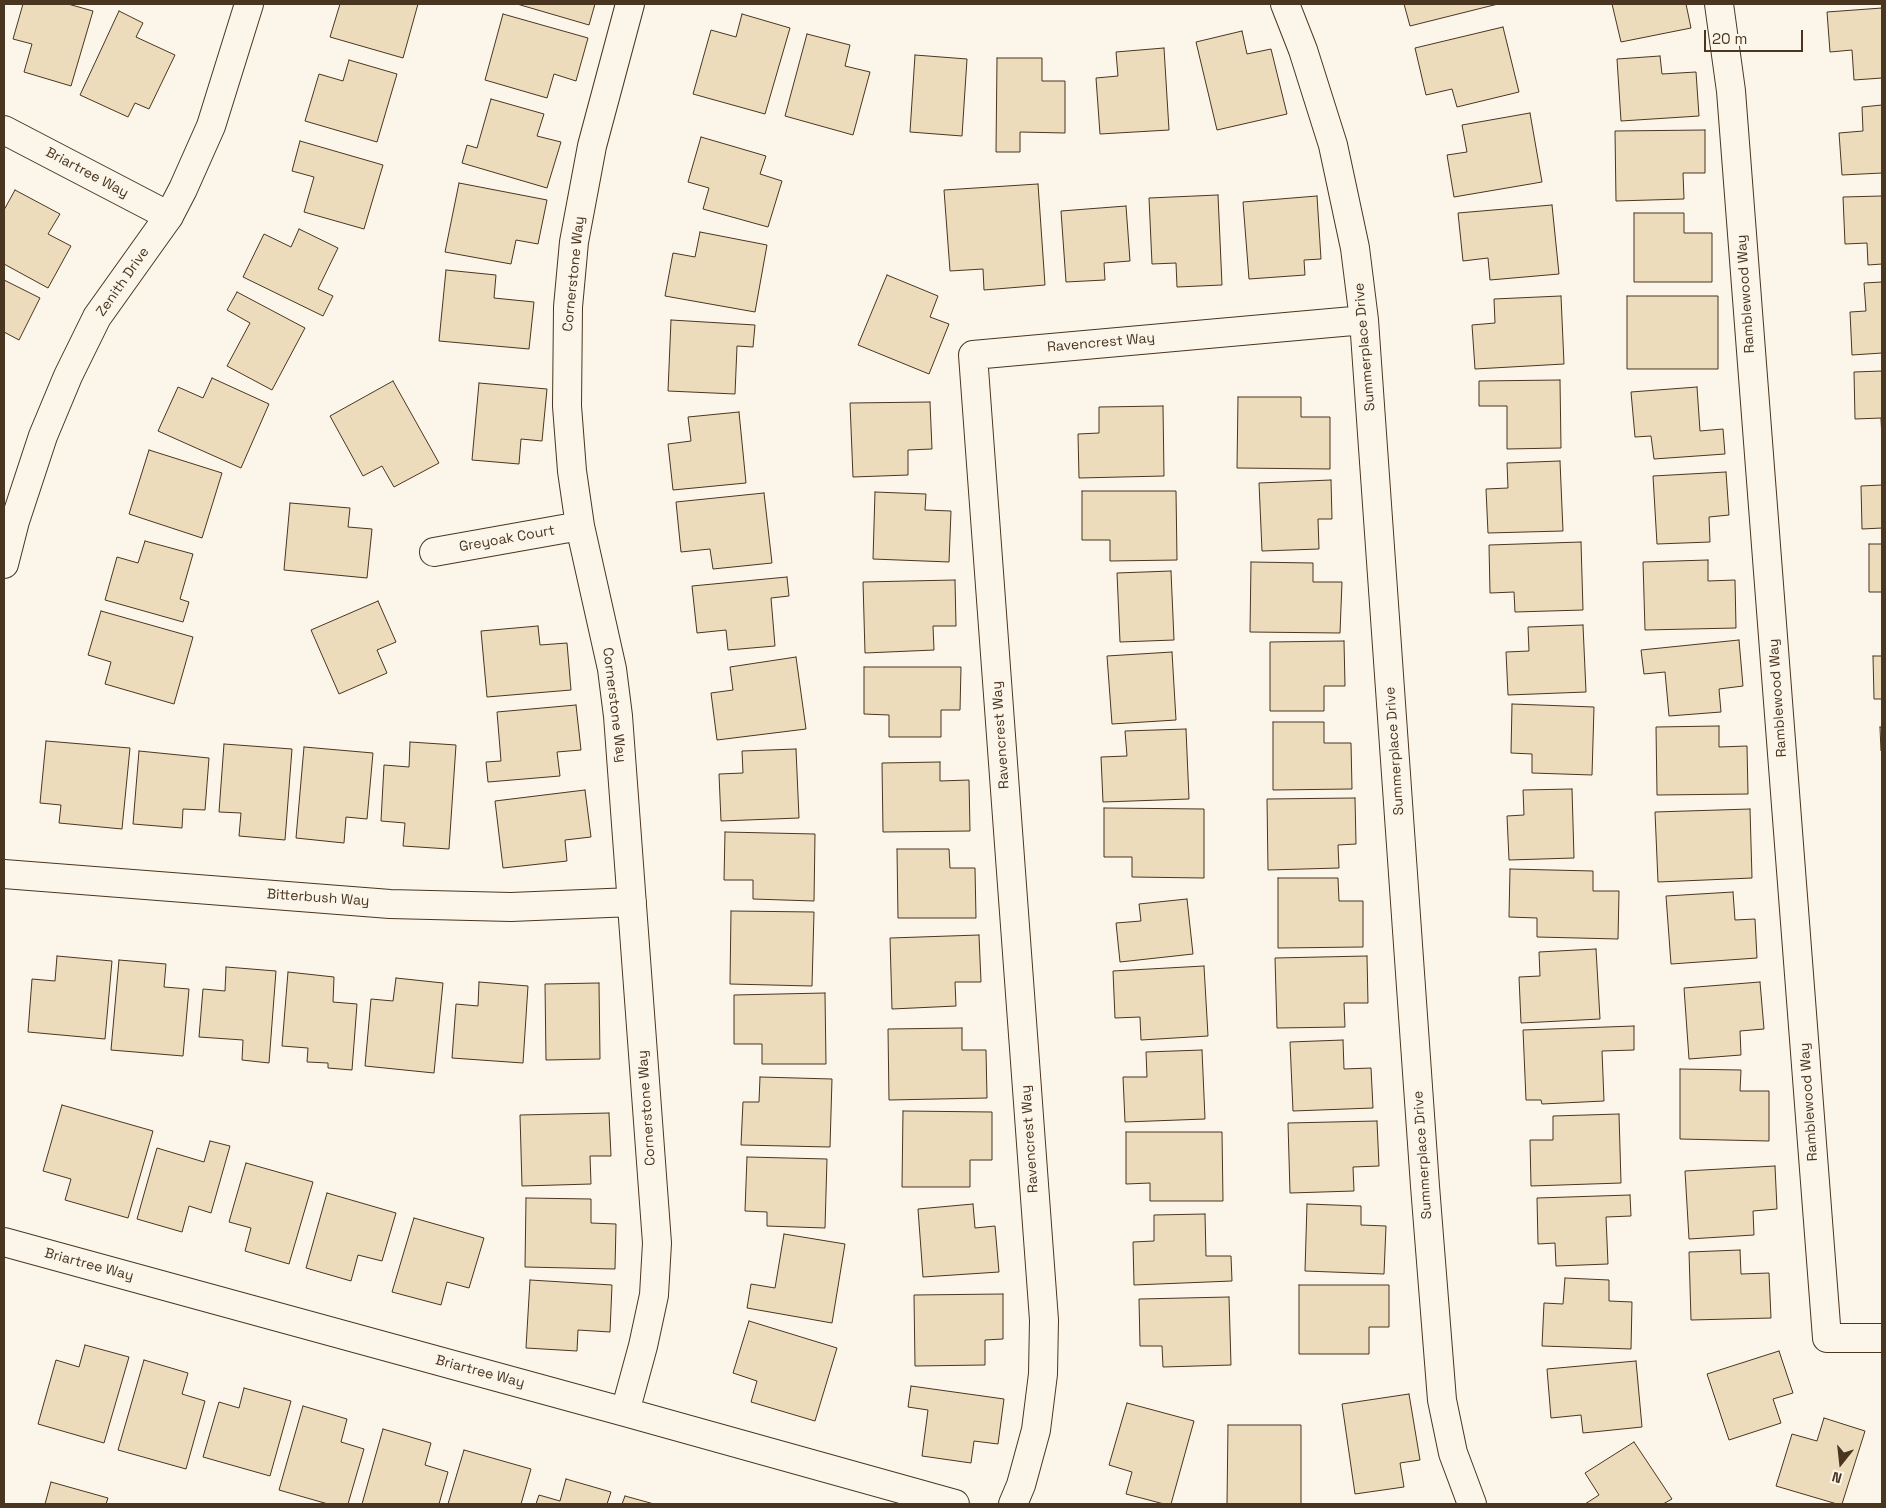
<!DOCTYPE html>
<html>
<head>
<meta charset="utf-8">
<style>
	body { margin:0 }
	#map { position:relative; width:1886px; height:1508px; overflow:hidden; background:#fbf6e9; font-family:"Space Grotesk",sans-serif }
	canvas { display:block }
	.frame { position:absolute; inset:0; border:5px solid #4a3520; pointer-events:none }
	.north { position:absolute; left:1816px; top:1438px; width:50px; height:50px; -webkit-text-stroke:4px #fbf6e9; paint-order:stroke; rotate:196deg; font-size:14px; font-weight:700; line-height:20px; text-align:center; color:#4a3520 }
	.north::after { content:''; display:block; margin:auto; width:18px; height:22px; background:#4a3520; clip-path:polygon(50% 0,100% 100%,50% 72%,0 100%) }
	.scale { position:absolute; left:1704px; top:30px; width:99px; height:22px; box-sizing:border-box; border:2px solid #4a3520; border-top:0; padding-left:6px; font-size:15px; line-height:18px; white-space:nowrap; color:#4a3520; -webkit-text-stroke:4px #fbf6e9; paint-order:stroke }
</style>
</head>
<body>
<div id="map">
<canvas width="1886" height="1508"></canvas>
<div class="frame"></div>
<div class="north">N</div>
<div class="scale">20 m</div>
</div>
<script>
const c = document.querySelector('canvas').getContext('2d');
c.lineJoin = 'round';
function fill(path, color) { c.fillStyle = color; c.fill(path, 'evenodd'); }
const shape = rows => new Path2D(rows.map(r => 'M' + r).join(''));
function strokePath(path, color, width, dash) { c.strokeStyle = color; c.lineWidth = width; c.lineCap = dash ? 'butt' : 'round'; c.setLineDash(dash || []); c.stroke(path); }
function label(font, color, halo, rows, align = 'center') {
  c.font = font + ' "Space Grotesk",sans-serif'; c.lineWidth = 4; c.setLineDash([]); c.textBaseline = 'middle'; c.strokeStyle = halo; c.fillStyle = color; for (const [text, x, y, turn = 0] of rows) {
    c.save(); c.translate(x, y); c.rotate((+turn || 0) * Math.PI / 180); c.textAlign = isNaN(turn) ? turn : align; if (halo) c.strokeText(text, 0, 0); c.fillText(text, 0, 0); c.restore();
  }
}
const building = shape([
	[23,4,68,4,93,11,71,86,24,72,32,44,13,39,23,4],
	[340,4,418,4,403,58,330,37,340,4],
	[517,4,595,4,589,25,517,4],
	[1404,4,1498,4,1410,26,1404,4],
	[1612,4,1686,4,1691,28,1621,42,1612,4],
	[1882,8,1882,78,1854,80,1852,50,1830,52,1827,12,1882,8],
	[119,11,143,23,136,37,175,55,149,109,135,103,128,117,80,95,119,11],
	[503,14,588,38,576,81,554,74,547,98,485,80,503,14],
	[742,14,790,28,765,114,693,94,711,30,736,37,742,14],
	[1503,27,1519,92,1457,107,1452,89,1426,95,1415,48,1503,27],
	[1242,31,1247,54,1271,49,1287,114,1217,130,1196,42,1242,31],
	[807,34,850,45,845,66,870,72,853,135,785,116,807,34],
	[1164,48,1169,130,1100,134,1096,78,1118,76,1116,52,1164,48],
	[915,55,967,59,962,136,910,132,915,55],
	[1660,56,1662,74,1696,72,1699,116,1621,121,1617,59,1660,56],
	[997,58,1042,58,1042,81,1065,81,1065,133,1020,132,1020,152,996,152,997,58],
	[349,60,397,74,377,142,305,121,319,74,343,81,349,60],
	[491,99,544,114,537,136,561,142,547,188,462,163,467,145,477,148,491,99],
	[1882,105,1882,173,1842,175,1839,133,1863,131,1862,107,1882,105],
	[1530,113,1542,182,1454,197,1447,155,1467,152,1462,125,1530,113],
	[1705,130,1705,173,1683,173,1684,199,1616,201,1615,131,1705,130],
	[701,137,766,156,760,174,782,181,768,227,703,209,709,188,688,182,701,137],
	[300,141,383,165,364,229,304,212,314,177,292,171,300,141],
	[459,183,547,200,538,244,516,240,511,264,445,252,459,183],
	[1038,184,1045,285,984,290,983,269,950,271,944,190,1038,184],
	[15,190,60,214,48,234,71,246,48,288,4,264,4,210,15,190],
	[1218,195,1222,285,1177,287,1176,263,1152,264,1149,198,1218,195],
	[1317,196,1321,259,1304,260,1305,275,1249,279,1243,202,1317,196],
	[1882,196,1882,264,1868,265,1867,243,1845,244,1843,197,1882,196],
	[1552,205,1559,274,1490,280,1488,258,1463,261,1458,213,1552,205],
	[1126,206,1130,261,1104,263,1105,280,1066,282,1061,211,1126,206],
	[1634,213,1684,213,1684,233,1712,233,1712,282,1634,282,1634,213],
	[299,229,338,248,318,289,333,296,323,316,243,277,264,234,291,247,299,229],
	[700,232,767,245,755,312,665,296,673,253,695,257,700,232],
	[446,270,496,275,494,298,534,302,529,349,439,341,446,270],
	[887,275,938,296,930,317,949,324,929,374,858,345,887,275],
	[4,280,40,298,19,340,4,332,4,280],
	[1882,282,1882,353,1852,355,1850,312,1866,311,1864,283,1882,282],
	[237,292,305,328,272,390,227,366,250,323,227,310,237,292],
	[1561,296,1564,364,1475,369,1472,325,1495,323,1494,299,1561,296],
	[1627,296,1718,296,1718,369,1627,369,1627,296],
	[671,320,755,325,753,347,737,346,735,394,668,391,671,320],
	[1882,371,1882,440,1881,418,1855,419,1854,372,1882,371],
	[212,378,269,404,241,468,158,431,178,387,203,398,212,378],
	[1560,380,1561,448,1507,449,1507,406,1479,406,1479,381,1560,380],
	[393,381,439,463,394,487,382,466,363,476,330,416,393,381],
	[479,383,547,389,542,441,521,439,519,464,472,460,479,383],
	[1697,387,1700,431,1723,429,1725,454,1654,459,1651,436,1635,437,1631,392,1697,387],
	[1238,397,1301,397,1301,417,1330,417,1330,469,1237,468,1238,397],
	[930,402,932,449,908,450,908,475,853,477,850,403,930,402],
	[1163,406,1164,476,1079,478,1078,434,1099,433,1099,407,1163,406],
	[739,412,746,483,673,490,668,444,691,441,688,417,739,412],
	[149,450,222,473,202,538,129,514,149,450],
	[1882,459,1882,528,1862,529,1861,486,1882,485,1882,459],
	[1560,461,1563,531,1488,533,1486,489,1508,488,1507,463,1560,461],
	[1726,472,1729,515,1709,517,1710,542,1657,544,1653,476,1726,472],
	[1331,480,1332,519,1318,519,1319,549,1262,551,1259,483,1331,480],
	[1082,491,1176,491,1177,560,1110,561,1110,540,1082,540,1082,491],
	[875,492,926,494,925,510,951,511,949,562,873,559,875,492],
	[764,493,772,563,713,569,710,549,681,552,676,502,764,493],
	[290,503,350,508,348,527,372,529,367,578,284,570,290,503],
	[145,541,193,554,180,599,189,602,183,622,105,600,117,557,138,563,145,541],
	[1581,542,1583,610,1515,612,1514,592,1490,593,1489,545,1581,542],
	[1869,544,1882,544,1882,592,1869,592,1869,544],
	[1708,560,1708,581,1735,580,1736,628,1645,630,1643,562,1708,560],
	[1251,562,1313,563,1313,582,1342,582,1340,633,1250,632,1251,562],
	[1171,571,1174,640,1120,642,1117,573,1171,571],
	[787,577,789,596,771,598,775,646,728,650,726,630,697,633,692,586,787,577],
	[955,580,956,626,933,626,934,650,865,653,863,582,955,580],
	[378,601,396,642,377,650,387,673,339,694,311,630,378,601],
	[101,611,193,637,174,704,105,684,111,662,88,655,101,611],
	[1583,625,1586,692,1508,695,1506,652,1529,651,1528,627,1583,625],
	[538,626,540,645,567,643,571,690,487,697,481,631,538,626],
	[1739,640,1743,686,1719,689,1721,712,1669,716,1665,672,1644,674,1641,650,1739,640],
	[1344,641,1345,686,1324,686,1324,711,1270,711,1270,642,1344,641],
	[1172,652,1176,720,1112,724,1107,656,1172,652],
	[1873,656,1882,656,1882,699,1874,699,1873,656],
	[796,657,806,729,717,740,711,693,733,690,730,667,796,657],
	[864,667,961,667,960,710,941,710,941,737,889,737,889,715,864,714,864,667],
	[1512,704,1594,707,1592,775,1532,773,1532,754,1511,753,1512,704],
	[576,705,581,750,557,752,560,776,488,782,486,762,501,761,497,712,576,705],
	[1273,722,1324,722,1324,743,1351,743,1352,789,1273,790,1273,722],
	[1719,726,1719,747,1747,746,1748,794,1657,795,1656,727,1719,726],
	[1880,727,1882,727,1882,751,1881,751,1880,727],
	[1186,729,1189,799,1103,802,1101,757,1127,756,1125,731,1186,729],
	[46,741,130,748,122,829,59,823,61,805,40,803,46,741],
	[410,742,456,745,449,849,403,846,405,823,381,821,384,765,409,767,410,742],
	[224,744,292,749,285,840,239,836,241,813,219,812,224,744],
	[304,747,373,753,367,819,346,817,344,843,296,838,304,747],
	[796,749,799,818,721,821,719,774,743,773,742,751,796,749],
	[139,751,209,758,205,810,183,809,182,828,133,824,139,751],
	[940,762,940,781,969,780,970,831,883,832,882,763,940,762],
	[1572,789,1574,858,1509,860,1507,816,1524,815,1523,790,1572,789],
	[585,790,591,837,565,840,567,861,503,868,495,801,585,790],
	[1355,798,1356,844,1338,845,1339,868,1268,870,1267,799,1355,798],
	[1104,808,1204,809,1204,878,1132,877,1132,857,1104,857,1104,808],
	[1750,809,1752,878,1658,882,1655,812,1750,809],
	[725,832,815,834,814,901,753,899,753,880,724,880,725,832],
	[897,849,949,849,950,868,975,868,976,918,898,918,897,849],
	[1510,869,1593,871,1593,891,1619,891,1618,939,1537,937,1537,918,1509,917,1510,869],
	[1278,878,1338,878,1339,901,1363,901,1363,947,1278,948,1278,878],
	[1733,892,1735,920,1755,919,1757,958,1671,964,1666,896,1733,892],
	[1187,899,1193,954,1120,962,1116,923,1141,921,1139,904,1187,899],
	[731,911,814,912,812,986,730,984,731,911],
	[979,935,981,982,955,982,956,1006,892,1009,890,938,979,935],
	[1596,949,1600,1019,1521,1023,1519,977,1540,976,1539,952,1596,949],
	[57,956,112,961,105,1039,28,1032,32,979,55,981,57,956],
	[1367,956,1368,1003,1344,1003,1345,1027,1277,1028,1275,958,1367,956],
	[119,960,166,964,164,987,189,989,183,1056,111,1050,119,960],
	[1204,966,1208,1036,1141,1040,1140,1017,1115,1018,1113,971,1204,966],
	[226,967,276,971,269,1063,242,1060,243,1040,199,1037,203,989,225,991,226,967],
	[288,972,334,977,333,1002,357,1004,352,1070,328,1068,328,1063,307,1062,308,1048,282,1046,288,972],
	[396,978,443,983,434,1073,365,1066,371,999,393,1001,396,978],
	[479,982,528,986,523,1063,452,1058,456,1004,478,1006,479,982],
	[1760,982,1764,1029,1740,1031,1741,1055,1689,1059,1684,988,1760,982],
	[599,983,600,1059,546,1060,545,984,599,983],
	[825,993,826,1064,762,1064,762,1044,734,1044,734,995,825,993],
	[1634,1026,1634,1050,1602,1051,1604,1101,1542,1104,1541,1100,1526,1100,1523,1030,1634,1026],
	[962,1028,962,1050,986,1050,987,1098,889,1100,888,1029,962,1028],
	[1343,1040,1344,1069,1371,1068,1373,1108,1293,1111,1290,1042,1343,1040],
	[1202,1050,1205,1119,1125,1122,1123,1077,1147,1077,1146,1052,1202,1050],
	[1680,1069,1741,1070,1740,1091,1769,1091,1769,1141,1680,1139,1680,1069],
	[760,1077,832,1079,830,1147,741,1145,743,1102,759,1102,760,1077],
	[62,1105,153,1131,128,1218,65,1200,71,1179,43,1171,62,1105],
	[903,1111,992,1112,992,1160,970,1160,970,1187,902,1187,903,1111],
	[609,1113,611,1156,590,1156,591,1184,522,1186,520,1115,609,1113],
	[1619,1114,1621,1183,1531,1186,1530,1140,1553,1140,1553,1116,1619,1114],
	[1377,1121,1379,1166,1353,1167,1354,1191,1290,1193,1288,1123,1377,1121],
	[1126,1132,1222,1132,1223,1201,1150,1201,1150,1183,1126,1184,1126,1132],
	[210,1141,230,1146,211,1213,189,1206,182,1232,137,1219,157,1148,204,1162,210,1141],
	[747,1157,827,1159,825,1228,767,1226,767,1212,745,1211,747,1157],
	[246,1163,313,1182,289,1264,245,1251,251,1228,229,1222,246,1163],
	[1775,1166,1777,1209,1753,1211,1754,1235,1689,1239,1685,1171,1775,1166],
	[327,1193,396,1213,382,1261,358,1255,351,1281,306,1268,327,1193],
	[1630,1195,1631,1216,1606,1217,1608,1264,1556,1266,1555,1243,1538,1244,1537,1198,1630,1195],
	[526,1198,591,1199,591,1223,616,1224,615,1269,525,1267,526,1198],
	[973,1204,975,1228,995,1226,999,1272,923,1277,918,1209,973,1204],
	[1307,1204,1361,1206,1361,1225,1386,1226,1384,1274,1305,1271,1307,1204],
	[1205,1214,1206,1256,1231,1256,1232,1281,1134,1285,1133,1242,1154,1241,1154,1215,1205,1214],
	[414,1218,484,1238,469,1288,447,1282,441,1305,392,1292,414,1218],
	[784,1234,845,1244,832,1323,747,1308,751,1284,775,1288,784,1234],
	[1740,1250,1741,1274,1769,1273,1771,1318,1691,1320,1689,1252,1740,1250],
	[1565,1278,1609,1280,1609,1301,1632,1302,1631,1349,1542,1346,1544,1303,1563,1304,1565,1278],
	[530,1280,612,1285,610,1332,578,1330,577,1351,526,1348,530,1280],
	[1299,1285,1389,1285,1389,1327,1369,1327,1369,1354,1299,1354,1299,1285],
	[1003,1294,1003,1339,985,1340,985,1365,915,1366,914,1295,1003,1294],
	[1229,1297,1231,1365,1163,1367,1162,1346,1140,1346,1139,1299,1229,1297],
	[749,1321,837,1348,815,1421,751,1402,757,1381,733,1373,749,1321],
	[85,1345,129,1357,104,1443,38,1424,56,1360,79,1367,85,1345],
	[1779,1351,1793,1393,1773,1399,1781,1423,1729,1440,1707,1374,1779,1351],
	[144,1360,188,1373,182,1394,205,1401,186,1469,118,1450,144,1360],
	[1636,1361,1642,1427,1583,1433,1581,1415,1551,1418,1547,1369,1636,1361],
	[911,1386,1004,1399,998,1444,974,1441,971,1463,922,1456,928,1410,908,1407,911,1386],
	[244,1388,291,1401,270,1476,203,1457,219,1402,239,1408,244,1388],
	[1409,1394,1420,1460,1400,1463,1404,1487,1355,1494,1342,1404,1409,1394],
	[1127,1403,1194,1421,1171,1504,1164,1504,1126,1494,1132,1472,1109,1465,1127,1403],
	[303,1406,347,1419,341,1442,364,1449,348,1504,328,1504,279,1490,303,1406],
	[1824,1418,1865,1431,1842,1504,1837,1504,1776,1486,1792,1434,1817,1441,1824,1418],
	[1228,1425,1301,1425,1301,1504,1227,1504,1228,1425],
	[383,1429,431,1443,425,1465,448,1472,439,1504,362,1504,383,1429],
	[1634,1442,1672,1499,1663,1504,1585,1504,1599,1495,1585,1473,1634,1442],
	[464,1450,531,1469,521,1504,448,1504,464,1450],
	[566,1479,611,1492,607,1504,536,1504,539,1495,560,1501,566,1479],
	[51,1482,108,1498,106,1504,45,1504,51,1482],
	[625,1496,654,1504,622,1504,625,1496]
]);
const minor = shape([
	[1285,4,1303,50,1333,145,1355,248,1364,320,1425,1186,1442,1400,1453,1453,1472,1504],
	[1719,4,1731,91,1827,1338,1882,1338],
	[4,130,169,216],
	[434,552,580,526],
	[4,874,390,904,511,907,632,902],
	[4,1242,625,1412,955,1504],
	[625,1412,643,1346,654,1295,657,1243,618,716,612,669,580,526,572,471,567,406,568,307,574,242,592,146,630,4],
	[1013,1504,1021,1485,1036,1430,1043,1374,1044,1320,973,355,1364,320]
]);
const tertiary = shape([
	[4,564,15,521,43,436,68,376,97,317,169,216,183,189,211,126,249,4]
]);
const streetNames = [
	["Briartree Way",87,173,28],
	["Cornerstone Way",574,274,-84],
	["Zenith Drive",123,282,-55],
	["Ramblewood Way",1746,294,-94],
	["Ravencrest Way",1101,343,-5],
	["Summerplace Drive",1365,347,-95],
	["Greyoak Court",507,539,-10],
	["Ramblewood Way",1778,698,-94],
	["Cornerstone Way",614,705,83],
	["Ravencrest Way",1001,735,-94],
	["Summerplace Drive",1395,751,-94],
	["Bitterbush Way",318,898,4],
	["Ramblewood Way",1809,1102,-94],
	["Cornerstone Way",647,1108,-94],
	["Ravencrest Way",1030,1139,-94],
	["Summerplace Drive",1423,1155,-94],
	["Briartree Way",89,1265,15],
	["Briartree Way",480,1372,15]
];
fill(building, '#ecdcbc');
strokePath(building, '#4a3520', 1);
strokePath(minor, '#4a3520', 30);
strokePath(tertiary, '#4a3520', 30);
strokePath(minor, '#fbf6e9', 28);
strokePath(tertiary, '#fbf6e9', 28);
label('14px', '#4a3520', '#fbf6e9', streetNames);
</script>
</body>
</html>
